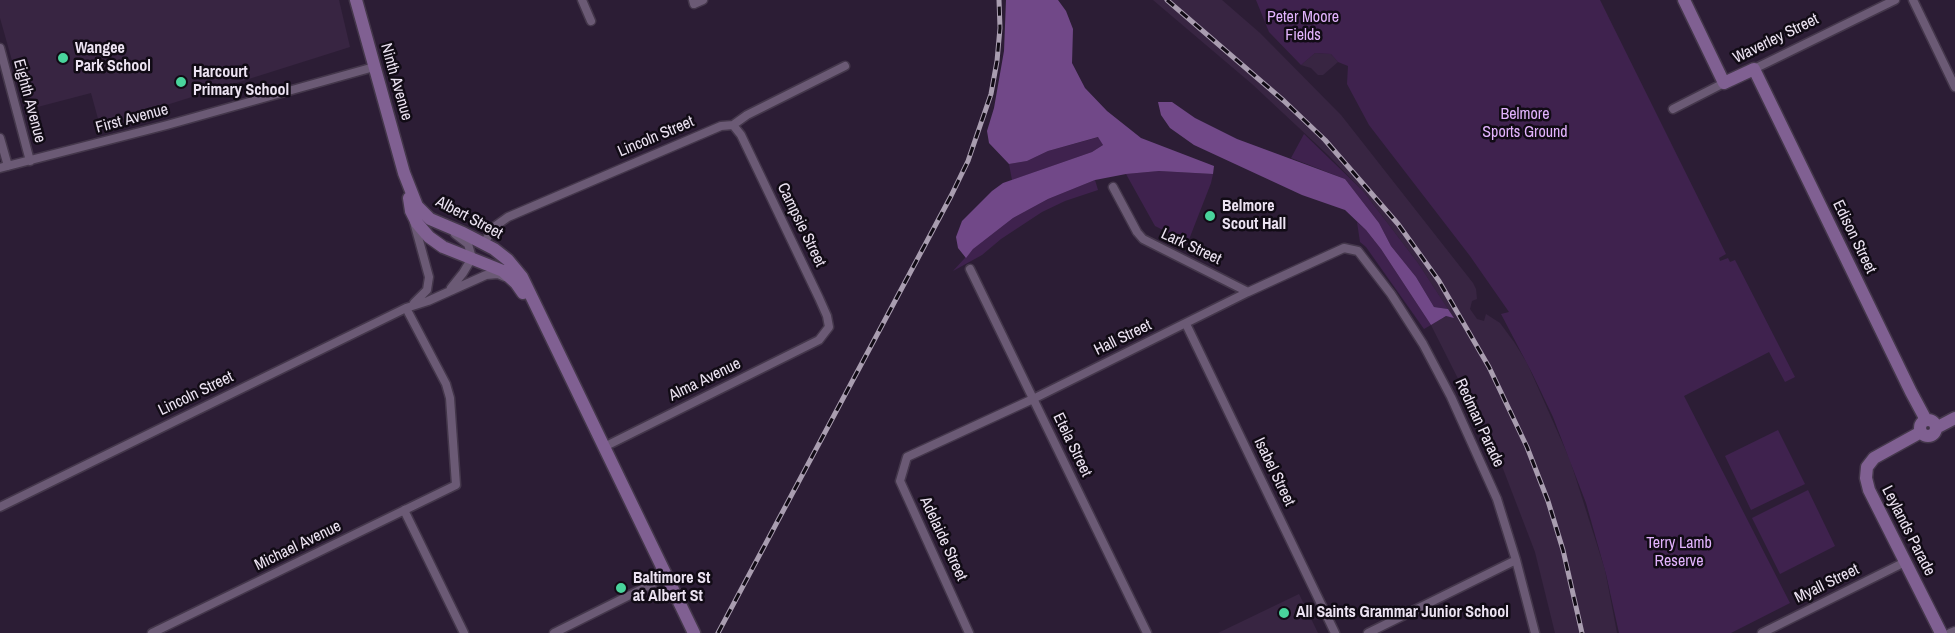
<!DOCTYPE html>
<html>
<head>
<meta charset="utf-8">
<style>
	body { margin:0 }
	canvas { display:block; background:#2c1d35 }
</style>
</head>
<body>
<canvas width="1955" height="633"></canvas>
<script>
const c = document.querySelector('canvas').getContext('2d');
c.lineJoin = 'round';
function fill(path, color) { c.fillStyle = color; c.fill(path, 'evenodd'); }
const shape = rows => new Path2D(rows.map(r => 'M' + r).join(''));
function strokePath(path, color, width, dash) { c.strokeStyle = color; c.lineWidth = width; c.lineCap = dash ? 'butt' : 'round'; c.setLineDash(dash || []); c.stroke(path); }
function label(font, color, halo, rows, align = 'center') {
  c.font = font + ' "Archivo Narrow",sans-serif'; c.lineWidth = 5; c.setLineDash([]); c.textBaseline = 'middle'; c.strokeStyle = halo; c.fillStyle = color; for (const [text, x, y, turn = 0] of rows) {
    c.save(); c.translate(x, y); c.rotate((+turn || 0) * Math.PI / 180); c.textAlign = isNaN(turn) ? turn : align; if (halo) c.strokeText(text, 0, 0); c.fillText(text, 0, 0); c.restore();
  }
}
const built = shape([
	[0,0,339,0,350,47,100,126,91,93,26,110,0,18],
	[1153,0,1222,0,1260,33,1341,115,1473,283,1476,289,1477,299,1472,301,1470,309,1477,319,1484,321,1486,314,1500,323,1514,342,1527,363,1570,460,1605,570,1617,633,1555,633,1535,552,1502,466,1431,325,1446,316,1453,317,1418,263,1363,191,1328,155,1252,84],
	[1315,53,1331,54,1338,62,1323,75,1318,75,1311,68,1301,65],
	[1299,594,1318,633,1218,633]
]);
const green = shape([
	[1256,0,1600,0,1726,254,1719,258,1720,261,1728,258,1730,262,1735,260,1795,377,1785,382,1769,352,1684,396,1790,603,1731,633,1619,633,1606,574,1586,503,1553,417,1532,373,1501,314,1509,312,1470,256,1369,125,1347,84,1348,66,1338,62,1331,54,1315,53,1301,65,1269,32],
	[1304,134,1363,191,1418,263,1448,309,1434,307,1416,277,1391,246,1379,223,1345,179,1291,158],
	[1099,137,1103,145,1092,152,1012,180,1009,164,1027,161,1048,151],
	[1159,171,1213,174,1211,183,1188,242,1155,226,1126,174],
	[1095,180,1098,190,1065,201,1042,212,1001,239,982,255,953,271,975,247,1013,218,1048,199],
	[1357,222,1366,230,1381,249,1431,325,1424,329,1366,247,1360,242],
	[1778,430,1805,484,1751,510,1725,456],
	[1808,490,1835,546,1780,574,1752,518]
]);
const forest = shape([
	[1006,0,1058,0,1066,11,1073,29,1072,63,1085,88,1107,111,1141,138,1214,166,1213,174,1159,171,1126,174,1095,180,1048,199,1013,218,973,249,966,258,958,248,956,237,962,221,992,191,1003,183,1092,152,1103,145,1098,137,1048,151,1027,161,1009,164,989,143,987,131,994,108,1004,51],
	[1158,102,1172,102,1195,118,1237,139,1345,179,1379,223,1391,246,1416,277,1434,307,1448,309,1454,318,1446,316,1431,325,1381,249,1366,230,1345,210,1302,195,1194,145,1170,128,1161,115]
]);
const street = shape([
	[582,0,591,21],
	[693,0,694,4,703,0],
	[1913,0,1955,87],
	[0,48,30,161],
	[1754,69,1895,0],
	[1673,109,1724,83],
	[0,138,8,166],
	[0,168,167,125,374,67],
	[1113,187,1137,232,1143,239,1248,292],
	[484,243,494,227,508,217,721,126,733,125,747,115,845,66],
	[970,269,1147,633],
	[451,288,463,273,472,258,468,244,455,234],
	[414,303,427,290,429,277,414,222],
	[1186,324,1335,633],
	[604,447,819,340,829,327,827,316,819,298,741,135,733,125],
	[0,507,406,308,428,301,486,275,498,274,505,277],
	[404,510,464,633],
	[152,633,456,485,450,398,446,384,406,308],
	[554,633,666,577],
	[969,633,900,481,907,457,1033,399,1248,292,1344,248,1358,251,1391,294,1423,344,1451,397,1497,499,1516,560,1535,633],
	[1368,633,1516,560],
	[1762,633,1905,562],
	[1950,633,1955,631]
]);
const secondary = shape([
	[356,0,404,173,417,206,430,219,463,233,494,249,508,260,522,277,694,633],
	[1684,0,1724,83,1754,69,1911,392,1926,420],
	[409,198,411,211,417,223,429,237,443,247,503,271,516,283,523,293],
	'1920 428a8 8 0 1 1 16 0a8 8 0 1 1-16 0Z',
	[1936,428,1955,418],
	[1921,432,1874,458,1867,467,1866,478,1869,490,1941,633]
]);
const rail = shape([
	[1167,0,1284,101,1325,140,1398,224,1439,281,1489,367,1527,447,1548,501,1563,550,1582,633],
	[718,633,951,196,968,161,991,94,997,61,1000,28,999,0]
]);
const markers = [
	[63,58,6,"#49d49c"],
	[181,82,6,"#49d49c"],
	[1210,216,6,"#49d49c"],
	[621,588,6,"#49d49c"],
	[1284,613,6,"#49d49c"]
];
const parkNames = [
	["Peter Moore",1303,18],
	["Fields",1303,36],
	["Belmore",1525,115],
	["Sports Ground",1525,133],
	["Terry Lamb",1679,544],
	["Reserve",1679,562]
];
const streetNames = [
	["Waverley Street",1776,39,-26],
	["Ninth Avenue",396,82,74],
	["Eighth Avenue",29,101,75],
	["First Avenue",132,119,-15],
	["Lincoln Street",656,137,-23],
	["Albert Street",469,218,28],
	["Campsie Street",801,225,64],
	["Edison Street",1854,237,64],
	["Lark Street",1191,247,25],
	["Hall Street",1123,338,-26],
	["Alma Avenue",705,380,-26],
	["Lincoln Street",196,394,-26],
	["Redman Parade",1479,423,65],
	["Etela Street",1072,445,64],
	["Isabel Street",1274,472,64],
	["Leylands Parade",1908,531,63],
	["Adelaide Street",943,539,65],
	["Michael Avenue",298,546,-26],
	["Myall Street",1827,584,-26]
];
const poiNames = [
	["Wangee",75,49],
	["Park School",75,67],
	["Harcourt",193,73],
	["Primary School",193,91],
	["Belmore",1222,207],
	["Scout Hall",1222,225],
	["Baltimore St",633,579],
	["at Albert St",633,597],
	["All Saints Grammar Junior School",1296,613]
];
fill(built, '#382542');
fill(green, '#3f224e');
fill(forest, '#714888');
strokePath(street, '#44374b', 11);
strokePath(secondary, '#44374b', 15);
strokePath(street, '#6b5a75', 8);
strokePath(secondary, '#806092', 12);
strokePath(rail, '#a99db0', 5);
strokePath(rail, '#110b15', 3, [9]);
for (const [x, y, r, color] of markers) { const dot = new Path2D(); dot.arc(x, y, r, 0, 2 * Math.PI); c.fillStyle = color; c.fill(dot); strokePath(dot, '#110b15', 2); }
label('16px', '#e2b3fd', '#110b15', parkNames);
label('16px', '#ece3f2', '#110b15', streetNames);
label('bold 16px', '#ece3f2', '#110b15', poiNames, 'left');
</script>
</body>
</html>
